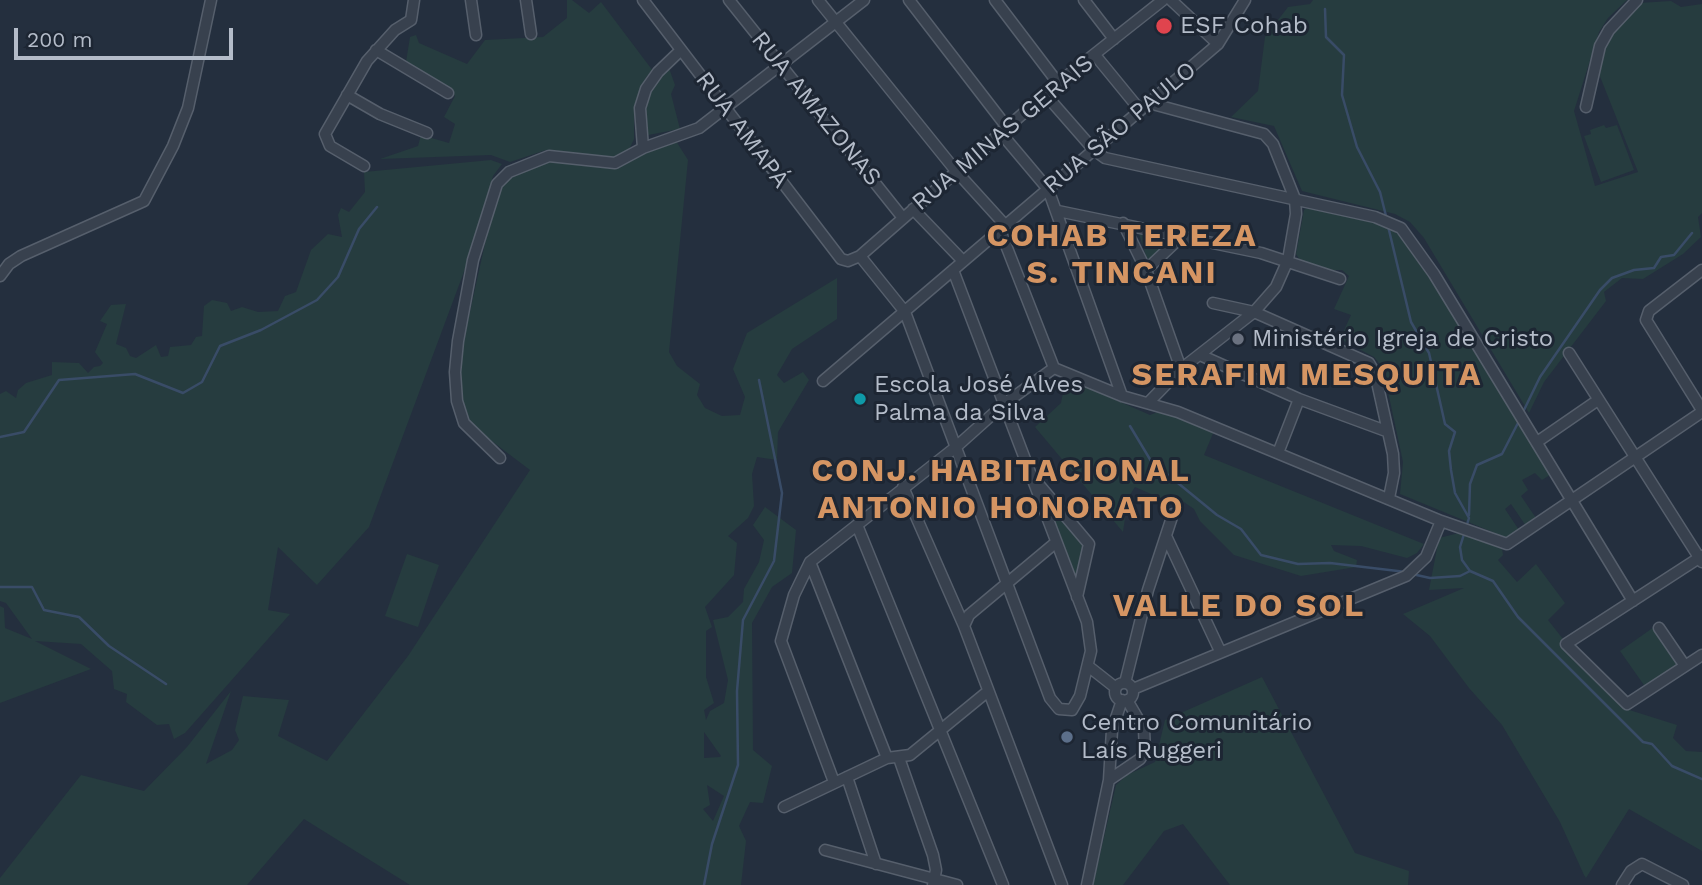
<!DOCTYPE html>
<html>
<head>
<meta charset="utf-8">
<style>
	body { margin:0 }
	#map { position:relative; width:1702px; height:885px; overflow:hidden; background:#242f3e; font-family:"Work Sans",sans-serif }
	canvas { display:block }
	.scale { position:absolute; left:14px; top:28px; width:219px; height:32px; box-sizing:border-box; border:4px solid #b4bcc9; border-top:0; padding-left:9px; font-size:21px; line-height:24px; white-space:nowrap; color:#b4bcc9; -webkit-text-stroke:5px #1d2633; paint-order:stroke }
</style>
</head>
<body>
<div id="map">
<canvas width="1702" height="885"></canvas>
<div class="scale">200 m</div>
</div>
<script>
const c = document.querySelector('canvas').getContext('2d');
c.lineJoin = 'round';
function fill(path, color) { c.fillStyle = color; c.fill(path, 'evenodd'); }
const shape = rows => new Path2D(rows.map(r => 'M' + r).join(''));
function strokePath(path, color, width, dash) { c.strokeStyle = color; c.lineWidth = width; c.lineCap = dash ? 'butt' : 'round'; c.setLineDash(dash || []); c.stroke(path); }
function label(font, color, halo, rows, align = 'center') {
  c.font = font + ' "Work Sans",sans-serif'; c.lineWidth = 6; c.setLineDash([]); c.textBaseline = 'middle'; c.strokeStyle = halo; c.fillStyle = color; for (const [text, x, y, turn = 0] of rows) {
    c.save(); c.translate(x, y); c.rotate((+turn || 0) * Math.PI / 180); c.textAlign = isNaN(turn) ? turn : align; if (halo) c.strokeText(text, 0, 0); c.fillText(text, 0, 0); c.restore();
  }
}
const green = shape([
	[567,0,572,0,589,13,601,2,653,71,647,76,634,107,634,139,627,154,609,159,546,150,510,162,491,155,380,159,418,146,421,135,449,143,455,124,444,117,455,96,406,62,410,37,416,35,419,43,467,64,485,40,543,37,567,18],
	[1313,0,1627,0,1608,18,1599,32,1574,111,1595,186,1638,172,1599,74,1608,36,1639,3,1671,1,1681,7,1702,4,1702,213,1698,217,1701,237,1683,254,1643,279,1622,278,1604,292,1606,301,1544,382,1529,413,1424,238,1410,222,1395,214,1302,191,1274,126,1231,117,1258,91,1265,37,1288,7,1310,4],
	[669,68,675,85,671,94,680,129,648,135,645,107,655,81],
	[1604,125,1606,128,1617,125,1634,170,1601,182,1584,136,1591,134,1590,130],
	[676,141,688,160,669,352,677,366,700,384,697,395,705,408,722,416,740,415,745,397,733,369,747,333,837,278,837,319,792,349,777,375,784,383,803,372,809,380,778,432,777,460,757,457,752,474,754,506,748,518,728,536,737,543,734,575,705,607,712,627,706,631,706,677,714,703,704,710,706,720,710,711,724,703,728,680,713,620,728,617,743,602,744,589,759,562,764,540,753,525,765,507,796,530,792,573,772,587,752,623,753,750,772,766,763,803,750,802,739,826,746,841,741,885,410,885,304,819,247,885,0,885,0,878,81,775,144,791,187,747,231,691,206,764,232,750,239,740,235,730,243,696,289,700,278,736,327,761,408,656,530,470,485,436,467,417,460,390,461,352,496,194,511,174,546,157,610,167,632,161,650,148],
	[704,732,721,756,720,757,704,758],
	[707,785,724,796,713,821,703,809,710,805],
	[491,160,502,164,493,176,478,234,369,527,317,585,278,547,268,610,290,614,185,733,174,739,169,724,157,725,126,702,127,694,114,689,112,671,81,644,35,641,91,669,0,703,0,606,4,608,5,628,32,639,6,603,0,601,0,394,6,391,16,398,18,390,26,383,52,375,52,362,79,363,88,373,94,367,100,366,103,363,95,352,107,324,100,321,111,305,126,304,116,344,126,348,130,356,136,358,156,345,161,357,168,356,170,347,191,345,196,337,202,336,204,306,212,300,227,303,231,311,242,307,258,312,278,311,285,296,296,292,311,250,328,234,342,237,338,215,341,208,349,212,365,192,364,172],
	[1310,206,1383,224,1411,243,1550,475,1542,480,1535,473,1522,480,1528,490,1521,496,1536,518,1526,526,1511,504,1505,509,1519,530,1507,538,1400,494,1403,462,1383,368,1374,357,1340,339,1351,315,1334,309,1349,276,1342,270,1320,270,1300,260,1296,254,1304,210],
	[1138,231,1175,236,1148,262],
	[1066,378,1150,415,1163,410,1214,431,1204,455,1424,544,1417,553,1407,558,1361,546,1331,545,1334,551,1357,560,1356,567,1301,576,1234,555,1200,521,1194,509,1181,500,1167,501,1135,487,1128,498,1123,532,1035,427,1061,403],
	[1049,503,1085,540,1079,580,1075,581],
	[1459,533,1502,549,1503,555,1498,560,1517,582,1536,564,1565,603,1548,620,1563,639,1561,644,1623,708,1677,725,1673,738,1686,751,1702,752,1702,851,1629,809,1586,878,1584,875,1560,822,1502,725,1469,688,1430,636,1403,614,1464,588,1429,590,1439,538],
	[407,554,439,565,418,627,385,616],
	[1654,627,1679,665,1646,688,1620,651],
	[1262,677,1355,853,1409,871,1408,885,1230,885,1183,824,1164,831,1123,885,1093,885,1116,785,1127,775,1155,762,1165,720]
]);
const stream = shape([
	[1325,9,1326,37,1344,55,1342,95,1357,147,1380,192,1387,220],
	[1388,226,1411,322,1429,353,1445,424,1455,432,1449,451,1451,470,1455,493,1469,518,1460,547,1462,560,1470,571,1493,581,1518,617,1643,742,1652,744,1672,766,1702,779],
	[1523,412,1540,377,1600,290,1612,278,1634,270,1654,268,1661,257,1674,255,1692,233],
	[1130,426,1151,461,1217,515,1241,529,1261,555,1298,564,1330,563,1406,572],
	[0,437,24,432,59,380,135,374,183,393,202,382,220,346,261,330,317,300,338,277,359,229,377,207],
	[1469,515,1470,484,1477,465,1502,454,1519,421],
	[1412,574,1430,578,1460,576,1470,571],
	[0,587,32,587,44,610,79,617,109,646,166,684],
	[704,885,712,844,738,765,737,691,743,620,774,561,782,493,759,380]
]);
const minor = shape([
	[471,0,476,35],
	[526,0,531,34],
	[643,0,841,259,848,261,860,256,1058,83,1163,0],
	[729,0,903,218],
	[818,0,956,171,1005,225],
	[909,0,1006,126],
	[995,0,1058,83],
	[1084,0,1114,39],
	[1171,0,1218,44],
	[376,50,448,93],
	[1095,55,1140,110],
	[1045,94,1094,150,1105,158,1375,217,1401,228,1434,274,1633,601],
	[347,95,380,114,427,133],
	[1586,107,1600,46,1609,30,1637,0],
	[1000,132,1048,189,1122,396],
	[643,148,640,108,646,89,658,72,681,50],
	[364,166,330,146,325,134,367,61,395,30,411,20,414,0],
	[913,209,963,261],
	[1058,211,1261,253,1340,279],
	[1123,223,1146,270,1181,369],
	[1000,230,1054,368],
	[860,256,905,312,1050,698,1059,709,1072,710,1080,696,1091,651,1087,622,953,270],
	[1146,270,1183,235],
	[1702,270,1649,311,1646,320,1702,410],
	[0,276,9,264,21,256,144,201,173,146,188,108,211,0],
	[1213,303,1254,312,1369,363,1375,373,1393,454,1394,473,1389,498],
	[1569,353,1702,562],
	[1200,355,1299,399,1386,431],
	[1054,368,1122,396,1178,412,1441,521,1507,544,1702,412],
	[823,381,1218,44,1245,0],
	[1148,403,1181,369,1254,312,1276,287,1288,260,1296,214,1295,199,1273,144,1264,134,1149,103],
	[1537,442,1598,400],
	[1278,453,1299,399],
	[500,458,464,423,457,401,455,372,458,341,473,260,497,184,509,172,549,156,615,163,643,148,699,128,864,0],
	[1035,480,1089,544,1077,597],
	[903,487,964,626,1062,885],
	[857,525,1003,885],
	[1166,536,1220,651],
	[1702,556,1566,644,1627,704,1702,655],
	[810,562,794,595,781,641,834,782],
	[964,626,969,615,1054,544],
	[1659,628,1685,666],
	[1088,666,1116,688],
	[1125,683,1148,590,1173,514],
	'1115 692a9 9 0 1 1 18 0a9 9 0 1 1-18 0Z',
	[1133,689,1406,576,1426,557,1441,521],
	[887,758,810,562,956,447,1004,404,1054,368],
	[899,758,933,855,936,870,933,885],
	[847,777,876,864],
	[1109,780,1112,730,1122,700],
	[784,807,887,758,910,755,987,692],
	[825,850,957,885],
	[1087,885,1109,780,1140,759,1145,751,1144,729,1127,700],
	[1622,885,1631,871,1642,864,1683,885]
]);
const markers = [
	[1164,26,9,"#e0444e"],
	[1238,339,7,"#6b7280"],
	[860,399,7,"#0f9aa8"],
	[1067,737,7,"#5c6f8a"]
];
const poiNames = [
	["ESF Cohab",1180,26],
	["Ministério Igreja de Cristo",1252,339],
	["Escola José Alves",874,385],
	["Palma da Silva",874,413],
	["Centro Comunitário",1081,723],
	["Laís Ruggeri",1081,751]
];
const streetNames = [
	["RUA AMAZONAS",816,109,51],
	["RUA SÃO PAULO",1120,128,-40],
	["RUA AMAPÁ",742,130,53],
	["RUA MINAS GERAIS",1003,133,-40]
];
const districtNames = [
	["COHAB TEREZA",1122,237],
	["S. TINCANI",1122,274],
	["SERAFIM MESQUITA",1307,376],
	["CONJ. HABITACIONAL",1001,472],
	["ANTONIO HONORATO",1001,509],
	["VALLE DO SOL",1239,607]
];
fill(green, '#263c3f');
strokePath(stream, '#394c67', 2.5);
strokePath(minor, '#565f6c', 13);
strokePath(minor, '#38414e', 10);
for (const [x, y, r, color] of markers) { const dot = new Path2D(); dot.arc(x, y, r, 0, 2 * Math.PI); c.fillStyle = color; c.fill(dot); strokePath(dot, '#1d2633', 2.5); }
label('24px', '#b4bcc9', '#1d2633', poiNames, 'left');
label('24px', '#b4bcc9', '#1d2633', streetNames);
c.letterSpacing = '2px';
label('bold 32px', '#d59563', '#1d2633', districtNames);
c.letterSpacing = '0px';
</script>
</body>
</html>
